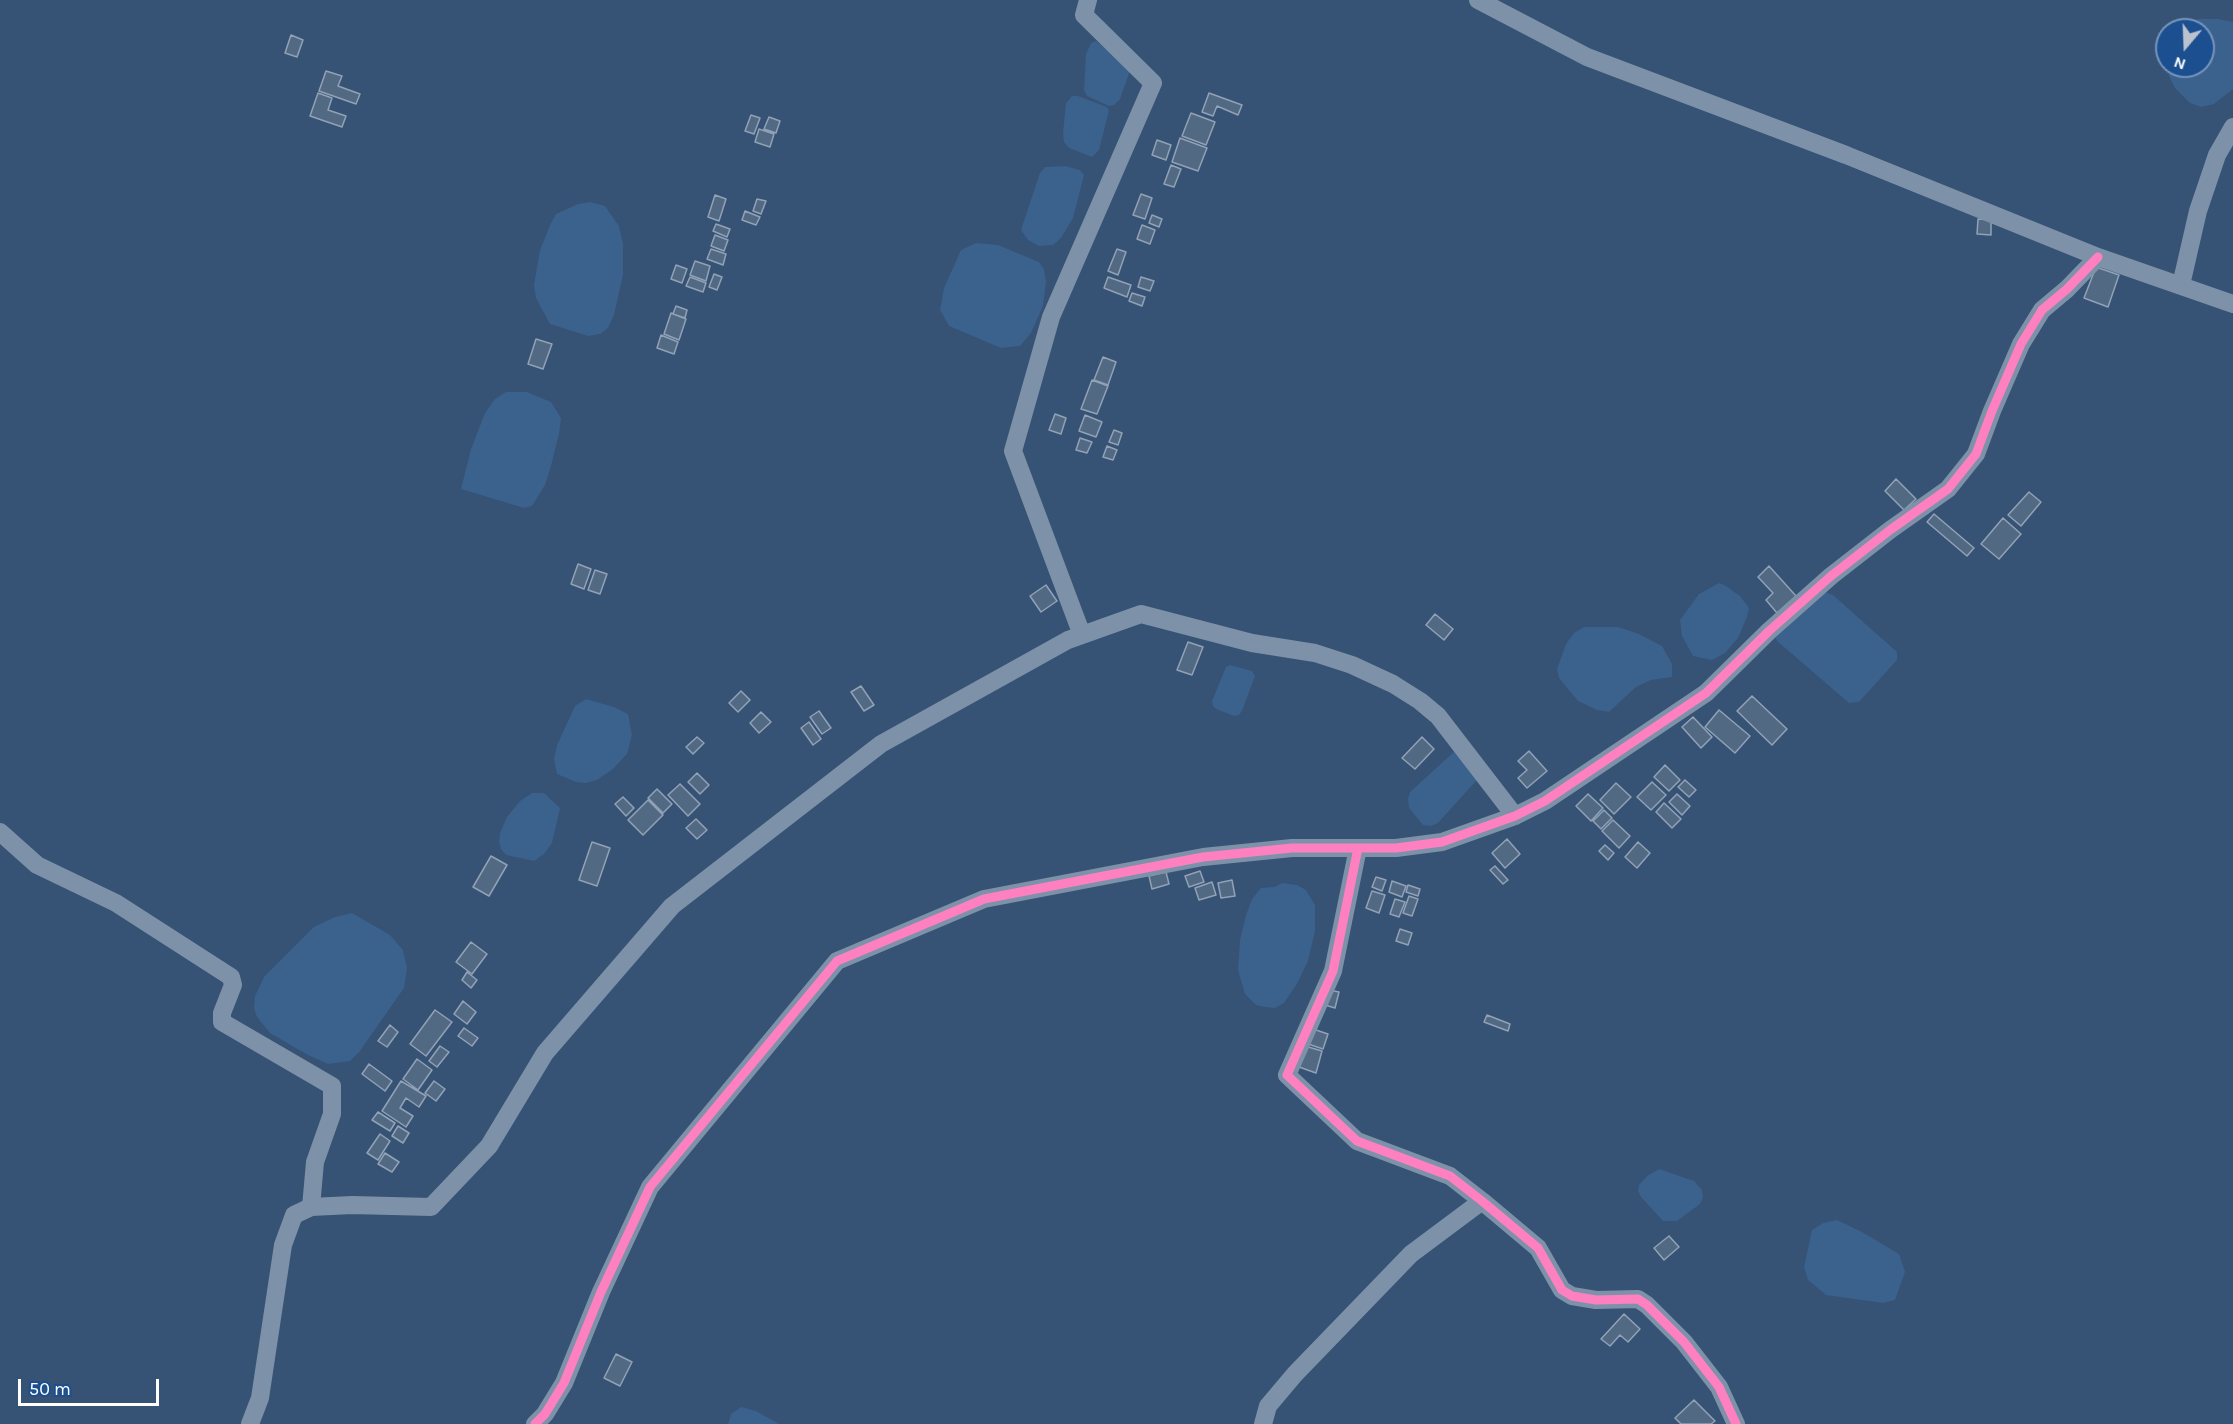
<!DOCTYPE html>
<html>
<head>
<meta charset="utf-8">
<style>
	body { margin:0 }
	#map { position:relative; width:2233px; height:1424px; overflow:hidden; background:#365274; font-family:Karla,sans-serif }
	canvas { display:block }
	.north { position:absolute; left:2155px; top:18px; width:60px; height:60px; box-sizing:border-box; background:#1b4f8f; border:2px solid #7695bc; border-radius:50%; rotate:199deg; font-size:16px; font-weight:700; line-height:24px; text-align:center; color:#fff }
	.north::after { content:''; display:block; margin:auto; width:21px; height:27px; background:#b9c2ce; clip-path:polygon(50% 0,100% 100%,50% 72%,0 100%) }
	.scale { position:absolute; left:18px; top:1379px; width:141px; height:27px; box-sizing:border-box; border:3px solid #fff; border-top:0; padding-left:8px; font-size:18px; line-height:21px; white-space:nowrap; color:#fff; -webkit-text-stroke:4px #1b4f8f; paint-order:stroke }
</style>
</head>
<body>
<div id="map">
<canvas width="2233" height="1424"></canvas>
<div class="north">N</div>
<div class="scale">50 m</div>
</div>
<script>
const c = document.querySelector('canvas').getContext('2d');
c.lineJoin = 'round';
function fill(path, color) { c.fillStyle = color; c.fill(path, 'evenodd'); }
const shape = rows => new Path2D(rows.map(r => 'M' + r).join(''));
function strokePath(path, color, width, dash) { c.strokeStyle = color; c.lineWidth = width; c.lineCap = dash ? 'butt' : 'round'; c.setLineDash(dash || []); c.stroke(path); }
const water = shape([
	[2198,19,2218,19,2233,22,2233,89,2214,104,2201,107,2190,103,2175,88,2169,76,2169,66,2203,66,2203,30,2177,30,2180,26],
	[1096,41,1131,68,1120,99,1114,105,1109,106,1087,96,1084,90,1086,54,1091,43],
	[1072,96,1078,96,1107,107,1109,111,1099,150,1092,157,1069,148,1064,142,1063,133,1066,103],
	[1065,166,1080,170,1084,175,1073,218,1061,238,1053,245,1039,246,1028,240,1021,230,1040,173,1045,167],
	[590,202,605,206,619,226,623,244,623,275,614,315,608,328,600,334,588,336,550,324,536,298,534,285,540,250,550,225,556,214,578,204],
	[976,243,998,245,1039,262,1044,269,1046,282,1043,306,1031,333,1020,346,1001,348,949,326,940,310,944,288,961,250],
	[506,392,527,392,551,402,561,418,559,434,551,466,545,485,532,506,524,508,461,489,471,449,485,413,495,399],
	[1719,583,1726,586,1740,596,1749,608,1747,617,1738,638,1725,653,1712,660,1693,656,1682,636,1680,620,1699,594],
	[1821,591,1833,595,1897,652,1897,660,1859,702,1849,703,1777,641,1775,636],
	[1584,627,1618,627,1639,634,1662,646,1672,664,1672,677,1651,680,1636,687,1609,712,1597,710,1578,701,1559,678,1557,669,1566,644,1574,633],
	[1230,665,1252,671,1255,676,1242,711,1239,715,1234,716,1216,709,1213,706,1212,701,1226,667],
	[586,699,614,707,628,714,632,735,627,754,613,769,597,780,586,783,576,782,557,774,554,759,557,745,575,706],
	[1456,750,1476,776,1476,781,1438,823,1431,826,1423,825,1409,808,1408,799,1410,792],
	[532,793,544,793,560,808,552,843,544,854,534,861,506,855,501,849,499,842,500,833,507,817,520,801],
	[1283,883,1297,885,1306,890,1315,905,1315,931,1308,961,1297,984,1284,1003,1275,1008,1265,1007,1256,1005,1245,994,1238,970,1240,940,1246,915,1252,899,1261,888,1274,887],
	[352,913,390,935,403,950,407,968,404,988,360,1051,350,1061,328,1064,306,1054,270,1033,257,1017,254,1008,255,996,264,977,314,927,335,917],
	[1659,1169,1694,1181,1702,1190,1703,1197,1700,1204,1677,1221,1663,1221,1641,1197,1638,1191,1639,1185,1647,1176],
	[1837,1220,1862,1232,1899,1254,1905,1272,1895,1300,1883,1303,1826,1295,1808,1280,1804,1267,1812,1230,1823,1223],
	[741,1407,756,1411,779,1424,728,1424,731,1414]
]);
const building = shape([
	[291,35,303,40,297,57,285,53,291,35],
	[326,71,342,76,338,86,360,94,356,104,319,91,326,71],
	[318,93,332,98,328,110,346,116,342,127,310,116,318,93],
	[1209,93,1242,105,1238,115,1217,106,1213,116,1202,112,1209,93],
	[1191,113,1215,122,1206,145,1182,136,1191,113],
	[751,115,760,118,754,134,745,131,751,115],
	[769,117,780,121,776,133,764,129,769,117],
	[759,129,774,134,770,147,755,142,759,129],
	[1180,138,1207,148,1198,171,1172,162,1180,138],
	[1157,140,1171,145,1166,160,1152,155,1157,140],
	[1171,165,1181,169,1174,187,1164,184,1171,165],
	[1141,194,1152,198,1145,219,1133,215,1141,194],
	[715,195,726,199,719,221,708,217,715,195],
	[757,199,766,201,761,214,753,211,757,199],
	[745,211,760,217,756,225,742,220,745,211],
	[1152,215,1162,219,1159,227,1149,223,1152,215],
	[1978,219,1991,220,1991,235,1977,234,1978,219],
	[716,224,730,229,727,237,713,231,716,224],
	[1142,225,1155,230,1150,244,1137,239,1142,225],
	[715,235,728,240,724,251,711,246,715,235],
	[711,249,726,254,723,265,707,259,711,249],
	[1117,249,1126,252,1118,275,1108,271,1117,249],
	[695,261,710,266,706,281,690,275,695,261],
	[676,265,687,269,682,283,671,279,676,265],
	[2096,267,2119,275,2108,307,2084,298,2096,267],
	[714,274,722,277,717,290,709,287,714,274],
	[690,277,706,283,703,292,686,286,690,277],
	[1108,277,1131,285,1127,297,1104,288,1108,277],
	[1141,277,1154,281,1150,291,1138,287,1141,277],
	[1132,293,1145,297,1142,306,1129,301,1132,293],
	[676,306,687,310,685,318,673,314,676,306],
	[671,313,686,319,679,340,664,334,671,313],
	[661,335,678,342,674,354,657,348,661,335],
	[536,339,552,344,543,369,528,364,536,339],
	[1103,357,1116,362,1108,385,1094,380,1103,357],
	[1092,380,1108,386,1097,414,1081,409,1092,380],
	[1055,414,1066,418,1061,434,1049,430,1055,414],
	[1085,415,1102,422,1096,437,1079,431,1085,415],
	[1114,430,1122,433,1118,445,1109,442,1114,430],
	[1080,438,1092,442,1087,453,1076,450,1080,438],
	[1107,446,1117,450,1113,460,1103,457,1107,446],
	[1896,479,1916,499,1904,510,1885,491,1896,479],
	[2029,492,2041,502,2021,526,2008,515,2029,492],
	[1934,514,1974,548,1967,556,1927,522,1934,514],
	[2003,518,2021,534,1999,559,1981,544,2003,518],
	[578,564,591,569,584,589,571,584,578,564],
	[1769,566,1796,596,1777,613,1766,600,1773,593,1758,577,1769,566],
	[595,570,607,574,600,594,588,590,595,570],
	[1046,585,1057,601,1041,612,1030,596,1046,585],
	[1435,614,1453,629,1444,640,1426,625,1435,614],
	[1188,642,1203,647,1192,675,1177,670,1188,642],
	[861,686,874,705,864,711,851,692,861,686],
	[741,691,750,700,738,712,729,703,741,691],
	[1752,696,1787,729,1772,745,1737,711,1752,696],
	[1719,710,1750,736,1735,753,1705,727,1719,710],
	[819,711,831,728,822,734,810,717,819,711],
	[761,712,771,722,759,733,750,723,761,712],
	[1693,717,1712,737,1701,748,1682,727,1693,717],
	[809,722,821,739,813,745,801,728,809,722],
	[697,737,704,743,693,754,686,747,697,737],
	[1422,737,1434,749,1415,769,1402,758,1422,737],
	[1529,751,1547,771,1527,788,1518,778,1527,770,1518,761,1529,751],
	[1665,765,1680,780,1669,791,1654,777,1665,765],
	[697,773,709,785,700,794,688,782,697,773],
	[1685,780,1696,790,1689,797,1678,787,1685,780],
	[1652,782,1666,795,1651,810,1637,797,1652,782],
	[1616,783,1631,797,1614,814,1600,800,1616,783],
	[680,784,700,804,688,816,668,795,680,784],
	[657,789,672,804,663,813,648,798,657,789],
	[1588,794,1603,808,1591,821,1576,806,1588,794],
	[1677,794,1690,806,1682,815,1669,802,1677,794],
	[623,797,634,808,626,816,615,804,623,797],
	[648,800,663,815,643,835,628,820,648,800],
	[1664,803,1681,819,1672,828,1656,812,1664,803],
	[1604,810,1612,818,1601,829,1593,821,1604,810],
	[696,819,707,830,697,839,686,828,696,819],
	[1613,820,1630,836,1619,848,1602,831,1613,820],
	[1507,839,1520,854,1505,868,1492,853,1507,839],
	[592,842,610,848,597,886,579,880,592,842],
	[1638,842,1650,853,1637,868,1625,857,1638,842],
	[1605,845,1614,853,1608,860,1599,851,1605,845],
	[491,856,507,865,489,896,473,887,491,856],
	[1495,866,1508,880,1503,884,1490,870,1495,866],
	[1200,871,1204,882,1189,887,1185,876,1200,871],
	[1166,872,1169,884,1152,889,1149,876,1166,872],
	[1376,877,1386,880,1382,891,1372,887,1376,877],
	[1232,880,1235,896,1221,898,1218,883,1232,880],
	[1392,881,1406,886,1402,897,1389,892,1392,881],
	[1212,882,1216,895,1199,900,1195,888,1212,882],
	[1408,885,1420,889,1418,896,1406,892,1408,885],
	[1372,891,1385,895,1379,913,1366,908,1372,891],
	[1409,896,1418,899,1412,916,1403,913,1409,896],
	[1395,899,1405,902,1399,917,1390,914,1395,899],
	[1400,929,1412,933,1408,945,1396,941,1400,929],
	[471,942,487,954,472,974,456,962,471,942],
	[467,972,477,980,471,988,462,980,467,972],
	[1329,990,1339,992,1335,1008,1325,1005,1329,990],
	[463,1001,476,1012,467,1024,454,1014,463,1001],
	[435,1010,452,1022,426,1056,410,1044,435,1010],
	[1487,1015,1510,1024,1508,1031,1484,1022,1487,1015],
	[390,1025,398,1032,387,1047,378,1041,390,1025],
	[464,1028,478,1038,472,1046,458,1036,464,1028],
	[1313,1029,1328,1034,1323,1049,1308,1044,1313,1029],
	[440,1046,449,1052,437,1067,429,1061,440,1046],
	[1305,1046,1322,1051,1316,1073,1299,1067,1305,1046],
	[417,1059,432,1070,418,1090,403,1079,417,1059],
	[369,1064,392,1081,385,1091,362,1074,369,1064],
	[401,1081,426,1096,419,1107,406,1098,400,1108,413,1116,406,1127,382,1111,401,1081],
	[434,1081,445,1089,436,1101,425,1093,434,1081],
	[378,1112,395,1123,390,1131,372,1120,378,1112],
	[398,1126,409,1133,403,1143,392,1136,398,1126],
	[380,1134,390,1141,378,1160,367,1153,380,1134],
	[385,1153,399,1162,392,1172,378,1164,385,1153],
	[1669,1236,1679,1247,1664,1260,1654,1248,1669,1236],
	[1624,1314,1640,1329,1628,1342,1620,1335,1610,1346,1601,1339,1624,1314],
	[616,1354,632,1362,620,1386,604,1378,616,1354],
	[1694,1400,1715,1421,1711,1424,1681,1424,1675,1418,1694,1400]
]);
const street = shape([
	[1478,0,1587,57,1846,155,2098,257,2233,304],
	[2181,285,2198,211,2217,155,2233,127],
	[1082,635,1013,451,1051,317,1153,83,1084,15,1088,0],
	[0,832,37,865,116,903,231,977,233,985,222,1013,222,1022,332,1086,332,1114,315,1162,311,1207],
	[1358,848,1333,971,1287,1075,1357,1141,1450,1176,1482,1201,1538,1248,1562,1290,1572,1296,1596,1300,1638,1299,1647,1305,1684,1342,1719,1387,1736,1424],
	[250,1424,260,1398,283,1245,294,1215,311,1207,352,1205,431,1207,489,1146,545,1053,672,906,881,744,1068,640,1141,614,1252,643,1315,653,1352,665,1393,684,1420,701,1438,716,1515,816],
	[535,1424,545,1414,564,1383,601,1292,650,1187,837,961,984,899,1203,857,1292,848,1396,848,1442,842,1515,816,1545,801,1706,693,1769,631,1831,576,1890,530,1948,489,1976,454,1992,411,2021,344,2042,310,2067,289,2098,257],
	[1263,1424,1268,1406,1295,1374,1411,1254,1482,1201]
]);
const cycleway = shape([
	[1358,848,1333,971,1287,1075,1357,1141,1450,1176,1482,1201,1538,1248,1562,1290,1572,1296,1596,1300,1638,1299,1647,1305,1684,1342,1719,1387,1736,1424],
	[535,1424,545,1414,564,1383,601,1292,650,1187,837,961,984,899,1203,857,1292,848,1396,848,1442,842,1515,816,1545,801,1706,693,1769,631,1831,576,1890,530,1948,489,1976,454,1992,411,2021,344,2042,310,2067,289,2098,257]
]);
fill(water, '#3b618d');
fill(building, '#526984');
strokePath(building, '#92a2b6', 1.5);
strokePath(street, '#7d92a8', 18);
strokePath(cycleway, '#ff80c0', 9);
</script>
</body>
</html>
